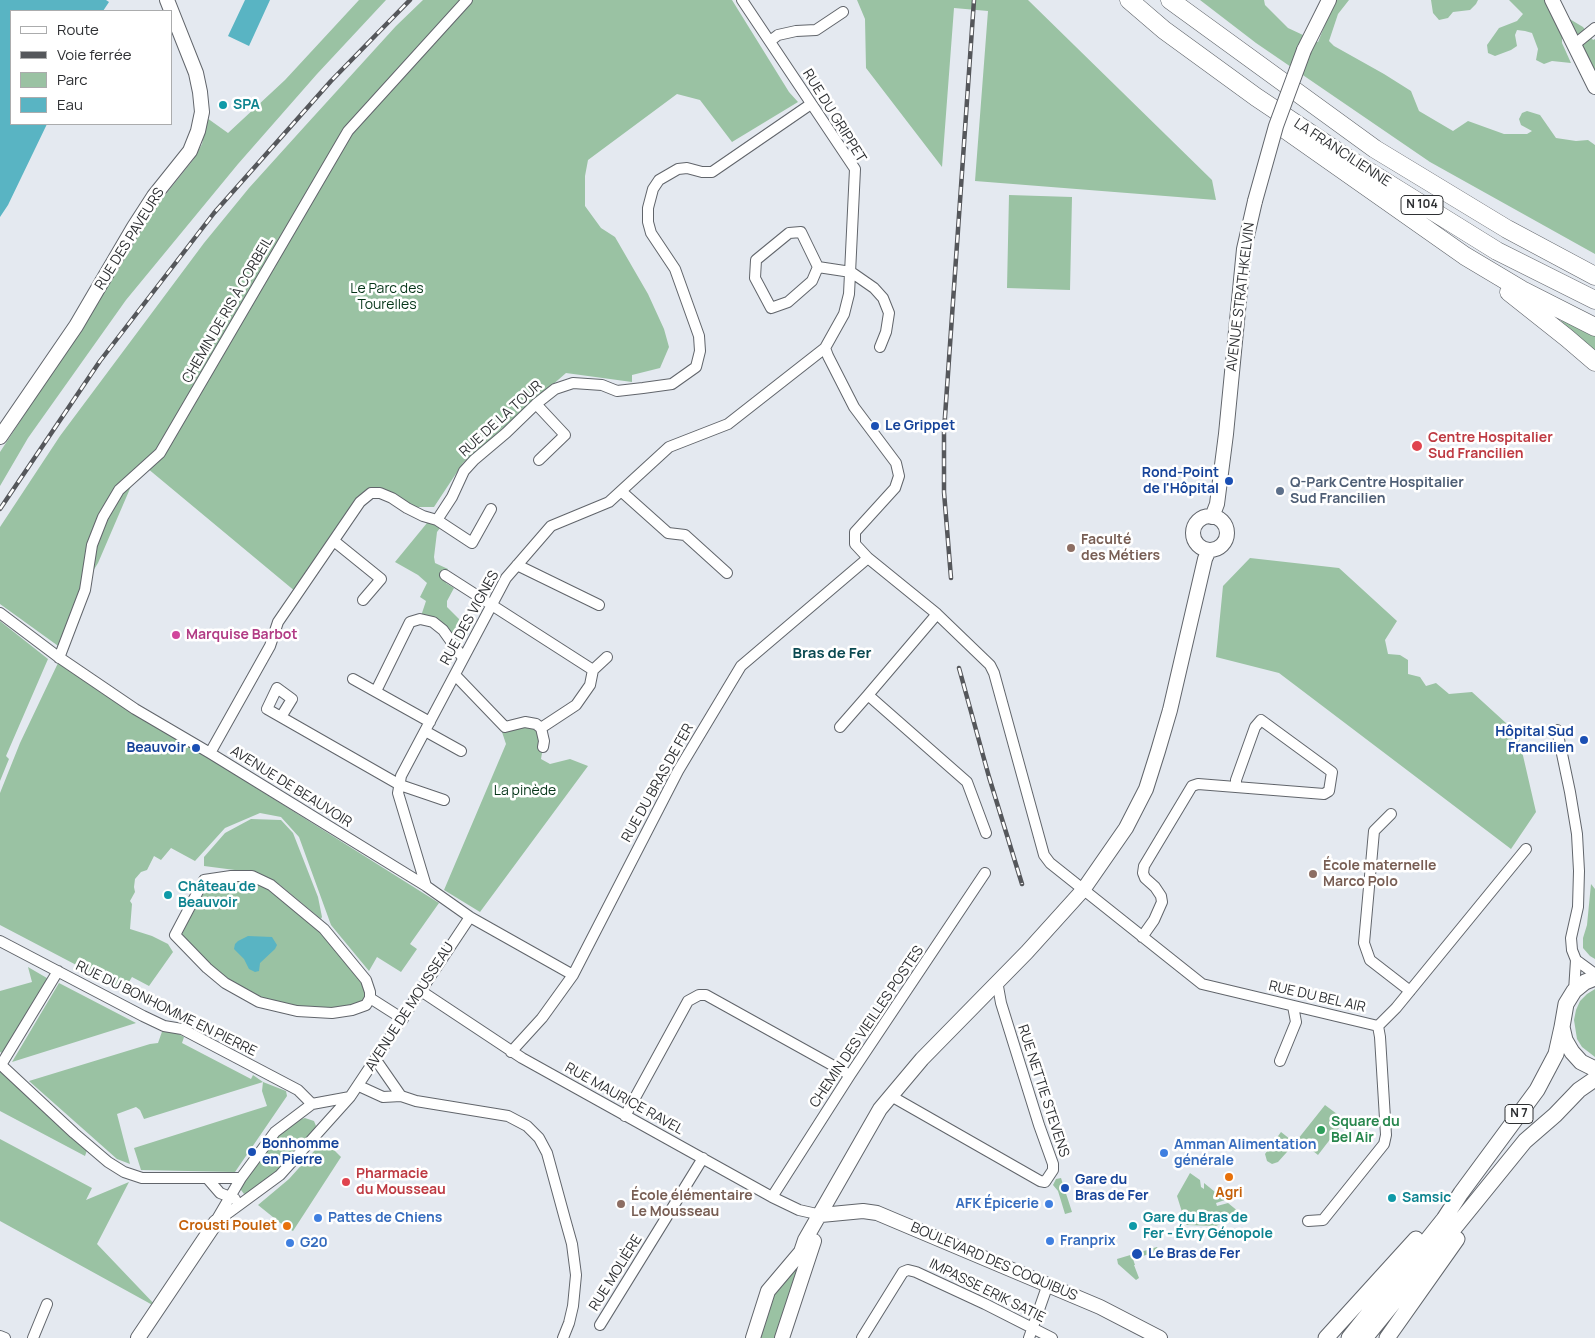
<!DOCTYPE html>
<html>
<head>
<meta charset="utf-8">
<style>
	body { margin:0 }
	#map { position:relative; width:1595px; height:1338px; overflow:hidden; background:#e4e9f0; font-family:Manrope,sans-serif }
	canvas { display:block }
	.legend { position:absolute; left:10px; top:10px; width:162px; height:115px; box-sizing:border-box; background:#fff; border:1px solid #abacad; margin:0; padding:6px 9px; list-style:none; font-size:15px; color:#2e3033 }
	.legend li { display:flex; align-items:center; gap:10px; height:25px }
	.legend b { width:25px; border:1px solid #abacad }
</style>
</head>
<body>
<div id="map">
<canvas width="1595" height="1338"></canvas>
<ul class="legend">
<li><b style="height:6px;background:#fff"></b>Route</li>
<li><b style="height:6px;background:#55575b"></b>Voie ferrée</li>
<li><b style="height:14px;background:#9ac2a3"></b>Parc</li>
<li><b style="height:14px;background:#59b4c3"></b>Eau</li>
</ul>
</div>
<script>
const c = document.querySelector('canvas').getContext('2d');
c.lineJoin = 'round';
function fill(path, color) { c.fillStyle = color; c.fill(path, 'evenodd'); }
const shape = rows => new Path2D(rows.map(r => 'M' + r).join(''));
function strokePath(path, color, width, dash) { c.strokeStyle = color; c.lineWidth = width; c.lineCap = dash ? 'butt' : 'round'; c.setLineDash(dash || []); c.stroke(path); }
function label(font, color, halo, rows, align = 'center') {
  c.font = font + ' Manrope,sans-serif'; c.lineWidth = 5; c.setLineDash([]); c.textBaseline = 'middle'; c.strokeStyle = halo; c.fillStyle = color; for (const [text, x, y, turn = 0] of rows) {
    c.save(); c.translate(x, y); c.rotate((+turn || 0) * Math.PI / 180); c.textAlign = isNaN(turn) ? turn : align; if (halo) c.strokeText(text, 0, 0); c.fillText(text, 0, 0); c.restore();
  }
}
const green = shape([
	[359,0,386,0,317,74,238,164,126,300,28,438,0,486,0,452,90,314,150,214,193,160,202,144,207,118,228,133,285,80],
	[423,0,732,0,789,92,798,102,732,142,700,100,677,94,588,160,585,176,585,206,601,228,615,237,648,294,664,329,669,347,660,368,632,375,632,382,566,373,463,463,434,507,412,507,377,487,296,592,141,463,98,563,80,592,61,648,0,604,0,527,60,436,204,243,249,188,305,126,396,26],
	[857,0,1028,0,1212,180,1216,200,975,181,988,11,954,8,942,167,866,68,865,19],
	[1200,0,1264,0,1265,5,1288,28,1318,42,1335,0,1349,0,1338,14,1329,41,1334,46,1384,74,1411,91,1419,111,1453,131,1468,121,1504,134,1527,134,1532,131,1521,125,1519,119,1522,113,1527,111,1540,115,1556,138,1576,141,1588,140,1595,145,1595,254,1430,162,1256,43],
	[1431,0,1478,0,1476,4,1470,10,1453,12,1448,18,1439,20,1433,13],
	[1509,0,1544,0,1548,6,1583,27,1593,40,1595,39,1595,76,1584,49,1576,38,1562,33,1562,43,1571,63,1552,61,1544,64,1536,60,1538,49,1532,33,1525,31,1517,30,1515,35,1517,46,1511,50,1495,56,1488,53,1487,45,1499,28,1517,21,1523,14],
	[1009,195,1072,197,1070,290,1007,288],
	[1564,318,1595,333,1595,353,1561,321],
	[429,518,443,524,437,532,434,557,435,563,448,569,445,575,446,583,454,588,447,601,447,607,464,624,472,623,473,626,462,643,454,645,443,630,420,619,426,601,420,597,427,583,418,575,395,562,427,523],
	[1250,558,1339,568,1397,621,1385,640,1388,654,1400,655,1408,660,1408,674,1420,677,1426,686,1436,683,1449,694,1472,692,1518,734,1536,812,1511,849,1279,673,1216,657,1223,586],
	[0,621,48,659,6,756,9,759,0,781],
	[58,663,439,903,410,944,417,949,401,972,377,957,369,971,331,925,299,837,281,817,260,813,225,828,195,861,171,848,161,860,154,856,147,870,141,872,135,879,134,887,135,892,130,901,132,904,130,929,152,936,168,944,173,952,149,986,132,977,124,990,0,925,0,793,20,743],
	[520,726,536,728,543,747,541,759,550,764,570,759,588,766,480,912,444,890,506,744,502,732],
	[251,819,281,820,293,833,318,897,322,917,321,919,280,885,258,873,204,866,204,857,225,833],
	[252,876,303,910,366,980,366,1005,332,1013,259,1002,225,983,187,947,182,933,209,883],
	[1591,884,1595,889,1595,959,1590,956,1583,948,1583,938,1587,925],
	[28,967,52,981,6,1055,0,1052,0,991,32,982],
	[59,983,136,1023,12,1062],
	[1595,989,1595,1057,1582,1047,1577,1039,1574,1020,1576,1010,1580,1001,1587,994],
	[164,1026,184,1037,182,1043,251,1079,253,1075,263,1082,286,1091,287,1096,235,1172,141,1170,134,1148,267,1106,262,1091,263,1082,144,1119,140,1110,136,1107,117,1114,130,1164,117,1159,29,1081,150,1044,158,1043],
	[0,1071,87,1150,85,1156,0,1111],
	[1325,1105,1345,1120,1318,1155,1298,1139],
	[305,1118,314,1121,316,1126,314,1131,293,1159,251,1192,244,1194,241,1190,241,1185,280,1133,292,1122],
	[1281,1132,1295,1143,1278,1162,1272,1164,1267,1161,1265,1154],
	[0,1139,92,1188,86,1200,129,1182,97,1244,158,1308,0,1221],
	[324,1140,341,1157,293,1231,284,1226,258,1205,289,1179],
	[1190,1173,1200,1180,1201,1187,1204,1189,1204,1183,1225,1200,1216,1203,1217,1206,1228,1203,1239,1212,1237,1217,1216,1226,1186,1225,1183,1216,1189,1215,1187,1211,1182,1212,1177,1196],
	[1061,1178,1072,1212,1065,1214,1058,1191,1053,1185,1056,1179],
	[1157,1247,1159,1251,1133,1259,1135,1265,1134,1265,1139,1278,1136,1280,1118,1264,1117,1259],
	[802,1257,776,1338,759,1338,776,1289]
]);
const water = shape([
	[0,0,106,0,109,2,103,11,11,11,11,124,47,124,8,205,0,217],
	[245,0,270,0,249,46,228,36],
	[248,936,272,937,277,945,275,949,260,963,259,971,255,972,249,969,244,959,234,949,235,944,238,941]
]);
const street = shape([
	[742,0,855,169,849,294,844,314,825,348,828,356,854,407,896,463,899,476,895,488,855,532,855,544,868,558,937,614,990,665,994,673,1044,855,1050,863,1202,984,1378,1026,1396,1008,1526,849],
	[770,41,778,35,796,31,816,30,843,12],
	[1574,45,1595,28],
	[818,267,812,281,788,302,771,308,755,278,756,260,789,233,801,232,818,267,851,272,874,288,883,298,889,313,886,332,880,347],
	[536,404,565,435,539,460],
	[621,491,668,533,685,535,727,573],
	[437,520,472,543,491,509],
	[334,541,381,579,363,600],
	[517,565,599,605],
	[445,575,593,670],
	[0,613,57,656,135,709,210,753,426,886,470,917,573,975],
	[937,614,868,695,967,782,986,833],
	[59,658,85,590,92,545,103,517,119,490,160,453,348,131,467,0],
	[455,675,505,727,525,722,536,724,541,728,576,705,590,685,593,670,607,657],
	[353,679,430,722],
	[376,691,410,622,420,619,433,622,443,630,463,658],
	[281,717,292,699,277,688,267,709,400,785,444,800],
	[840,727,868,695],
	[541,728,544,741,543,747],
	[1557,730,1570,792,1577,834,1579,871,1578,907,1571,938,1572,950,1576,960,1574,991],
	[425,731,461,751],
	[210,753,270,646,278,622,360,502,371,493,380,493,392,498,407,508,423,516,437,520,452,497,464,471,474,460,506,433,536,404,555,389,573,383,602,385,617,391,643,388,672,384,696,367,700,351,699,336,675,269,651,233,648,222,648,208,653,189,659,180,678,169,687,168,702,172,712,172,811,104],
	[1391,814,1374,831,1364,943,1370,960,1410,991],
	[231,876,252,876,271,885,324,929,366,980,370,992,370,998,366,1005,352,1010,332,1013,297,1011,259,1002,225,983,207,968,175,935,204,880,231,876],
	[426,886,398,793,401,776,506,578,551,526,609,502,669,447,728,424,825,348],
	[1142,937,1154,920,1162,902,1161,896,1155,887,1145,878,1143,873,1144,866,1192,786,1198,784,1324,794,1329,791,1332,772,1261,720,1255,727,1236,780,1236,786],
	[0,941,143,1016,164,1026,182,1029,298,1090,312,1104],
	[1576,960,1595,974],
	[421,991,522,1058,772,1197,799,1210,821,1215],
	[370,998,403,1019],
	[511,1052,542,1018,573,975,678,771,741,666,868,558],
	[376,1060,401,1096],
	[1280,1061,1296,1022,1293,1006],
	[0,1064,74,1133,108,1162,124,1172,142,1178,241,1178],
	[1,1065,58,971],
	[359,1086,383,1097,401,1096,416,1101,508,1116,527,1126,539,1138,547,1153,565,1219,572,1244,576,1275,573,1306,569,1323,563,1338],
	[891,1096,1040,1181,1045,1182,1053,1170,1053,1164,1039,1125,1001,1003,997,981],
	[625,1116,688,1001,699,995,706,995,850,1075],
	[207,1178,220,1193,235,1199],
	[772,1197,850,1075,985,873],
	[217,1219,241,1178,275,1132,312,1104,350,1097],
	[1308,1221,1323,1220,1384,1144,1386,1135,1380,1037,1378,1026],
	[216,1222,280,1175,350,1097,470,917],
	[600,1325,703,1158],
	[0,1336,5,1338],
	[33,1338,47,1304],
	[862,1338,903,1272,908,1270,916,1272,985,1304,1052,1338],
	[1029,1338,1048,1284]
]);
const secondary = shape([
	[1552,0,1595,87],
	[1304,50,1329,0],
	[0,437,76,326,134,227,154,196,190,151,198,131,202,112,200,92,196,73,167,0],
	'1193 533a17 17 0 1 1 34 0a17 17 0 1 1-34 0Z',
	[1212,517,1217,504,1226,434,1244,249,1255,201],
	[821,1215,863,1211,877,1213,1100,1307,1160,1338],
	[138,1338,216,1222],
	[753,1338,768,1291,801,1252,805,1240,880,1109,922,1059,1027,952,1083,890,1126,828,1146,789,1158,751,1170,710,1205,559,1209,550],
	[782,1338,814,1241]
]);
const primary = shape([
	[1595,978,1585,982,1574,991,1566,1004,1562,1027,1565,1040,1572,1052,1581,1062,1595,1069],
	[1326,1338,1416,1239],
	[1349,1338,1444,1219,1461,1193,1537,1090,1556,1054,1562,1027],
	[1365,1338,1525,1141,1555,1115,1579,1090,1595,1079],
	[1387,1338,1457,1239]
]);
const highway = shape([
	[1129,0,1164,30,1256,97,1344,156,1497,251,1595,300],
	[1170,0,1375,149,1507,229,1595,276],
	[1283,128,1465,256,1522,290,1595,327],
	[1509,292,1567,338,1595,362]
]);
const rail = shape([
	[0,509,100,361,214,213,331,81,410,0],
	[951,578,944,492,944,431,974,0],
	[959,668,989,777,1022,884]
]);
const secondaryBridge = shape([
	[1255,201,1276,126,1304,50]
]);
const markers = [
	[223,105,5,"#0f9aa8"],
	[875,426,5,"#1a4fb4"],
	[1417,446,6,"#e0444e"],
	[1229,481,5,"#1a4fb4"],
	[1280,491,5,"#5c6f8a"],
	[1071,548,5,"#8d6e63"],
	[176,635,5,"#d1479c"],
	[1584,740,5,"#1a4fb4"],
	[196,748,5,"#1a4fb4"],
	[1313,874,5,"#8d6e63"],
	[168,895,5,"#0f9aa8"],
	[1321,1130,5,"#2e9e5b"],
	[252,1152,5,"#1a4fb4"],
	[1164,1153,5,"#3f7fe0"],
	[1229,1177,5,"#e8710a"],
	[346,1182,5,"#e0444e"],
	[1065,1188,5,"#1a4fb4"],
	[1392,1198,5,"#0f9aa8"],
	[621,1204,5,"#8d6e63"],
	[1049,1204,5,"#3f7fe0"],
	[318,1218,5,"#3f7fe0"],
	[287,1226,5,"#e8710a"],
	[1133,1226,5,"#0f9aa8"],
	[1050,1241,5,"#3f7fe0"],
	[290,1243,5,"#3f7fe0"],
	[1137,1254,6,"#1a4fb4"]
];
const shields = [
	[1422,205,42],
	[1519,1114,28]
];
const shieldNames = [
	["N 104",1422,205],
	["N 7",1519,1114]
];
const cultureNames = [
	["SPA",233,105],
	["Château de",178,887],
	["Beauvoir",178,903],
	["Samsic",1402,1198],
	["Gare du Bras de",1143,1218],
	["Fer - Évry Génopole",1143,1234]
];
const streetNames = [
	["RUE DU GRIPPET",834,116,58],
	["LA FRANCILIENNE",1342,153,33],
	["RUE DES PAVEURS",130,239,-58],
	["AVENUE STRATHKELVIN",1241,297,-83],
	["CHEMIN DE RIS À CORBEIL",228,310,-60],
	["RUE DE LA TOUR",501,419,-42],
	["RUE DES VIGNES",470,618,-61],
	["RUE DU BRAS DE FER",658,783,-61],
	["AVENUE DE BEAUVOIR",291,787,32],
	["RUE DU BEL AIR",1317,997,13],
	["AVENUE DE MOUSSEAU",410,1007,-57],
	["RUE DU BONHOMME EN PIERRE",166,1009,26],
	["CHEMIN DES VIEILLES POSTES",867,1027,-56],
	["RUE NETTIE STEVENS",1043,1091,72],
	["RUE MAURICE RAVEL",624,1099,29],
	["BOULEVARD DES COQUIBUS",994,1262,23],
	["RUE MOLIÈRE",616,1273,-58],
	["IMPASSE ERIK SATIE",987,1291,26]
];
const parkNames = [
	["Le Parc des",387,289],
	["Tourelles",387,305],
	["La pinède",525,791]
];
const transitNames = [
	["Le Grippet",885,426],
	["Rond-Point",1219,473,"right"],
	["de l'Hôpital",1219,489,"right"],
	["Hôpital Sud",1574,732,"right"],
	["Francilien",1574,748,"right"],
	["Beauvoir",186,748,"right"],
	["Bonhomme",262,1144],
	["en Pierre",262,1160],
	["Gare du",1075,1180],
	["Bras de Fer",1075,1196],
	["Le Bras de Fer",1148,1254]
];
const healthNames = [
	["Centre Hospitalier",1428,438],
	["Sud Francilien",1428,454],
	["Pharmacie",356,1174],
	["du Mousseau",356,1190]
];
const serviceNames = [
	["Q-Park Centre Hospitalier",1290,483],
	["Sud Francilien",1290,499]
];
const educationNames = [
	["Faculté",1081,540],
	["des Métiers",1081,556],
	["École maternelle",1323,866],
	["Marco Polo",1323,882],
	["École élémentaire",631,1196],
	["Le Mousseau",631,1212]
];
const hotelNames = [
	["Marquise Barbot",186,635]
];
const leisureNames = [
	["Square du",1331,1122],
	["Bel Air",1331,1138]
];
const shopNames = [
	["Amman Alimentation",1174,1145],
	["générale",1174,1161],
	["AFK Épicerie",1039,1204,"right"],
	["Pattes de Chiens",328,1218],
	["Franprix",1060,1241],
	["G20",300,1243]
];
const foodNames = [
	["Agri",1229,1193],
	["Crousti Poulet",277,1226,"right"]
];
const neighbourhoodNames = [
	["Bras de Fer",832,654]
];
fill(green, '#9ac2a3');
fill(water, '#59b4c3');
strokePath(street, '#61656b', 12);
strokePath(secondary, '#61656b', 16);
strokePath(primary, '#61656b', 17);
strokePath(highway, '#61656b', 19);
strokePath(street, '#fff', 10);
strokePath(secondary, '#fff', 14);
strokePath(primary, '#fff', 15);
strokePath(highway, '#fff', 18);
strokePath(rail, '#55575b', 4.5);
strokePath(rail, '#fff', 2.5, [8]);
strokePath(secondaryBridge, '#61656b', 16, []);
strokePath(secondaryBridge, '#fff', 14);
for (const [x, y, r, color] of markers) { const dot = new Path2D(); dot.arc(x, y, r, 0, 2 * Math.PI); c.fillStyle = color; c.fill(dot); strokePath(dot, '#fff', 2); }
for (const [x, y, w] of shields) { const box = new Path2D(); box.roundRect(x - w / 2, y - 9.5, w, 19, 4); c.fillStyle = '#fff'; c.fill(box); strokePath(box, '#2e3033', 1); }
label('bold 12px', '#2e3033', null, shieldNames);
label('bold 14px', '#0d838f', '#fff', cultureNames, 'left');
label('14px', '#2e3033', '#fff', streetNames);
label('14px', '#063619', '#fff', parkNames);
label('bold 14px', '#164399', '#fff', transitNames, 'left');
label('bold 14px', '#be3a42', '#fff', healthNames, 'left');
label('bold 14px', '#4e5e75', '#fff', serviceNames, 'left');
label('bold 14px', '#785e54', '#fff', educationNames, 'left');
label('bold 14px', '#b23c85', '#fff', hotelNames, 'left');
label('bold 14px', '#27864d', '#fff', leisureNames, 'left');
label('bold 14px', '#366cbe', '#fff', shopNames, 'left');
label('bold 14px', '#c56008', '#fff', foodNames);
label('bold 15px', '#0a4951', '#fff', neighbourhoodNames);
</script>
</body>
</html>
